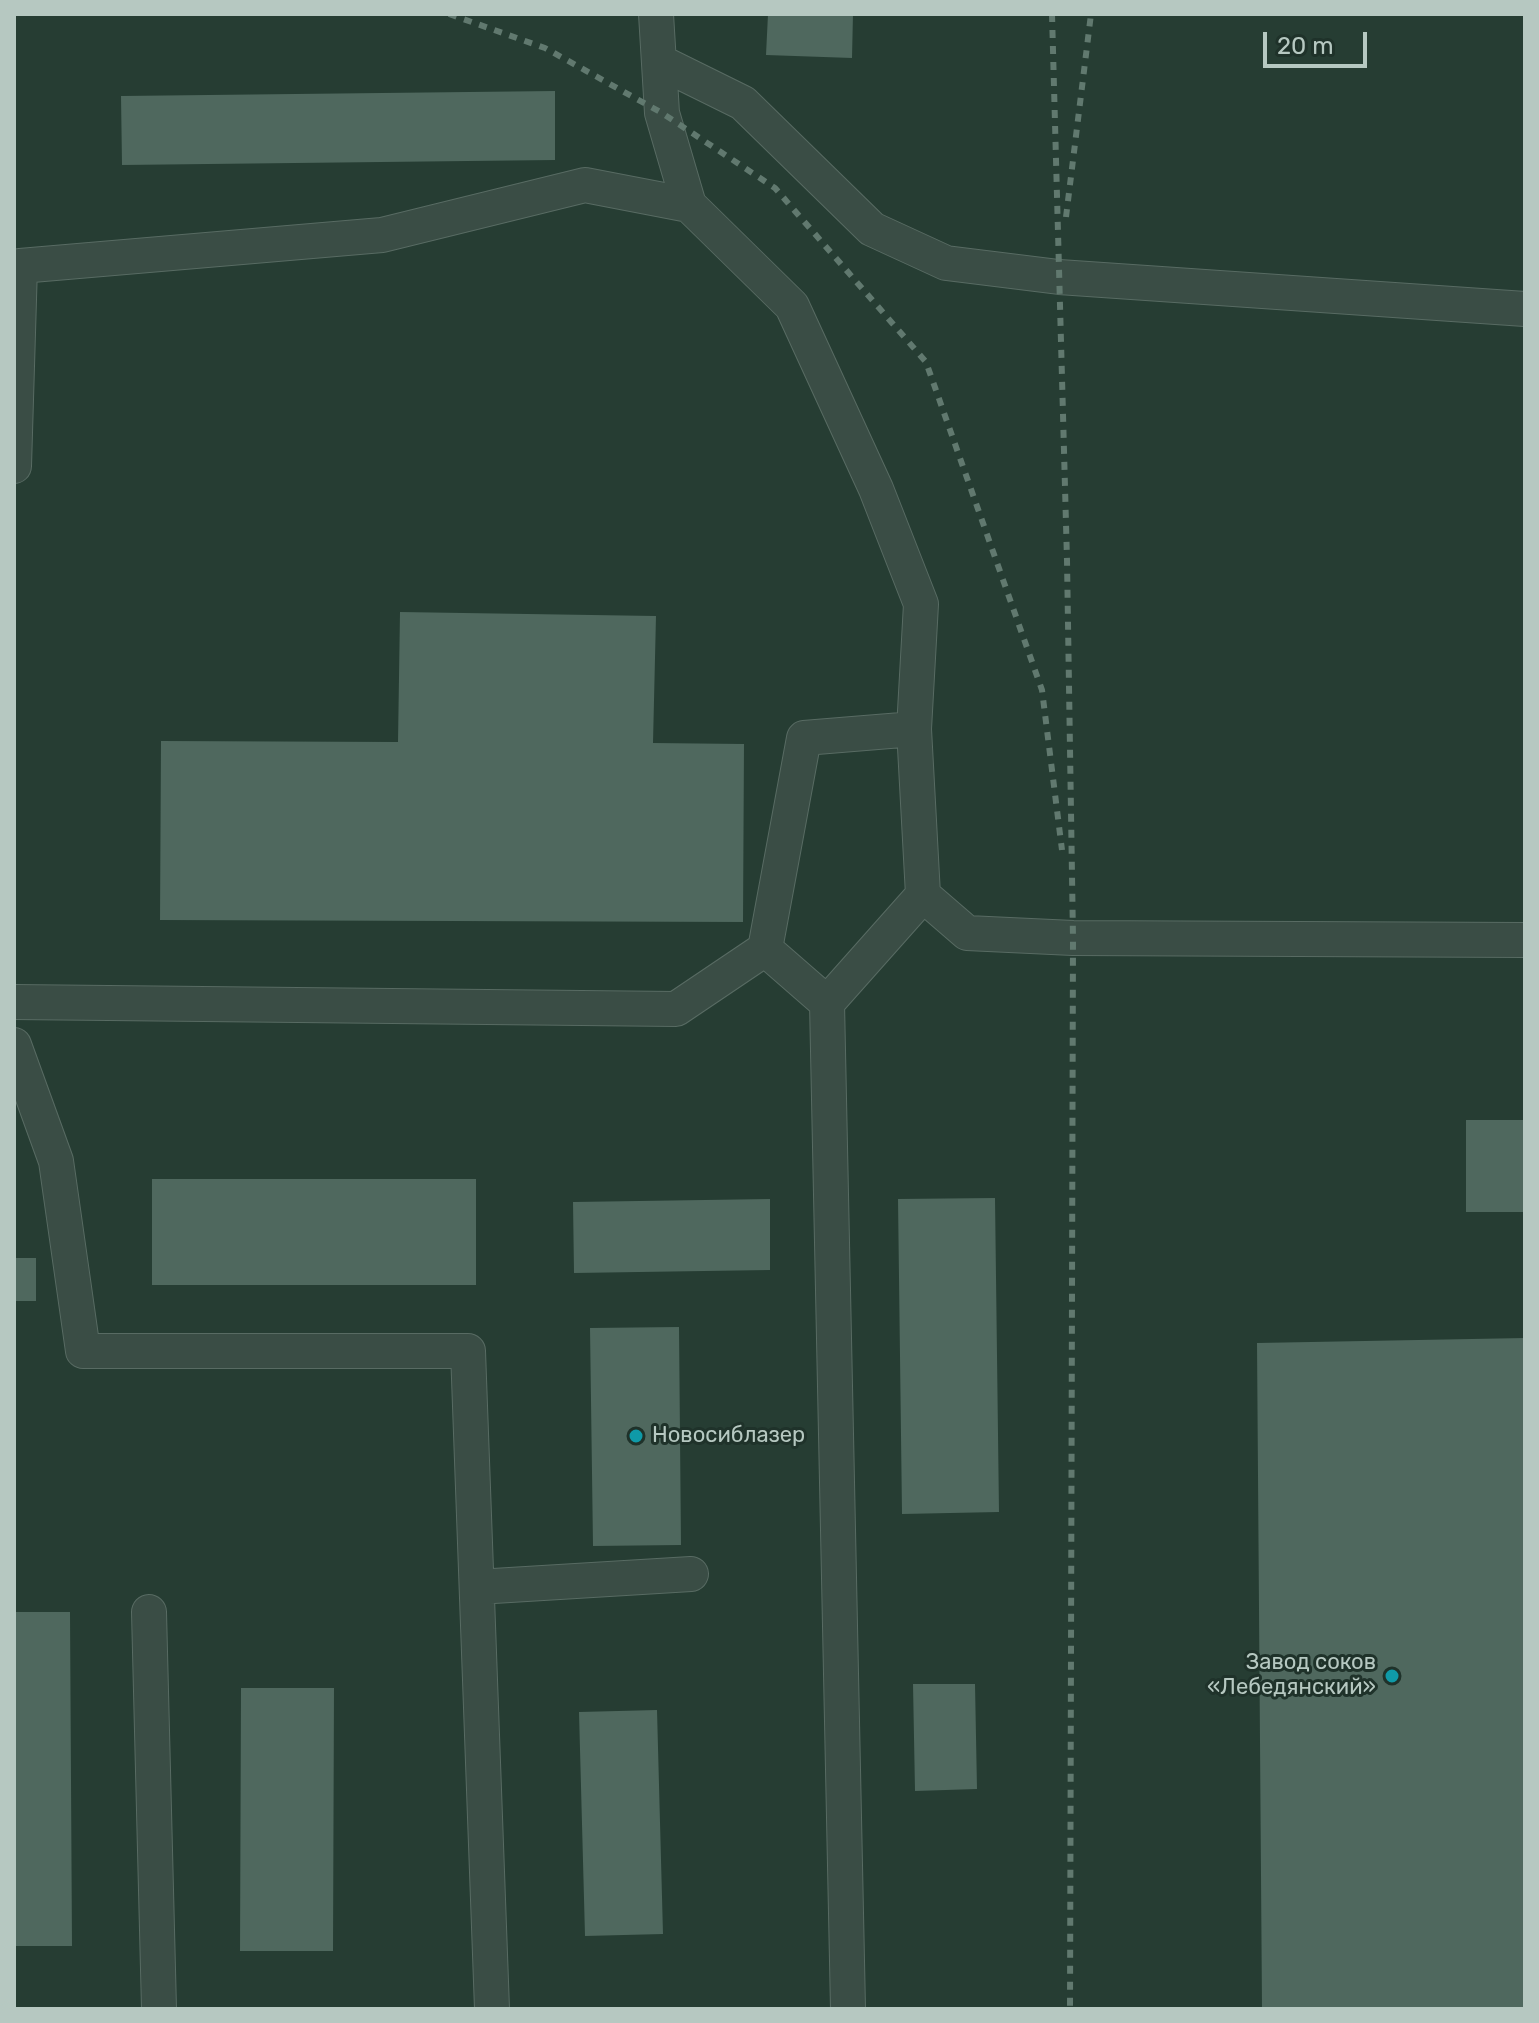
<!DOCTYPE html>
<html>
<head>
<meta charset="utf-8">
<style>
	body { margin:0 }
	#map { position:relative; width:1539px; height:2023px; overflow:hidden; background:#263d33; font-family:Rubik,sans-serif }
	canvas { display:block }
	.frame { position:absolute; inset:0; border:16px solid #b6c8c1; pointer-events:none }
	.scale { position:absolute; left:1263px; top:32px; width:104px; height:36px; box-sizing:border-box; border:4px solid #b6c8c1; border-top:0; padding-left:10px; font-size:24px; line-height:28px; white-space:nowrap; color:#b6c8c1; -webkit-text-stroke:6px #1f322a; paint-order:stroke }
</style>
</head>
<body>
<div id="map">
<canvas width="1539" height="2023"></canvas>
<div class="frame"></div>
<div class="scale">20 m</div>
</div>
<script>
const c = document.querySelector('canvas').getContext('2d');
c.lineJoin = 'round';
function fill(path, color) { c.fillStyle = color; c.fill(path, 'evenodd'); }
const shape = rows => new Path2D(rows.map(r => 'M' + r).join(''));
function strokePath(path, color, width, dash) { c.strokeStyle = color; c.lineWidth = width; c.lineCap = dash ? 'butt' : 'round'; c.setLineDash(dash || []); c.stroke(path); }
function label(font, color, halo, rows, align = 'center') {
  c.font = font + ' Rubik,sans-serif'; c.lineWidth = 6; c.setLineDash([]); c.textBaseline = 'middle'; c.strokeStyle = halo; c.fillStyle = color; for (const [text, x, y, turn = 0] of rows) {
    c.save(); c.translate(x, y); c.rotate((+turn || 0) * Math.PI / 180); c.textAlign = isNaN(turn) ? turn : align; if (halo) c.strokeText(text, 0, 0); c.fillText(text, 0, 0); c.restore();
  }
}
const building = shape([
	[768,14,853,14,852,58,766,55],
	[555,91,555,160,122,165,121,96],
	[400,612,656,616,653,743,744,744,743,922,160,920,161,741,398,742],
	[1466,1120,1525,1120,1525,1212,1466,1212],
	[152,1179,476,1179,476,1285,152,1285],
	[995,1198,999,1512,902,1514,898,1199],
	[770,1199,770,1270,574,1273,573,1202],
	[14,1258,36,1258,36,1301,14,1301],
	[679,1327,681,1545,593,1546,590,1328],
	[1525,1338,1525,2009,1262,2009,1257,1343],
	[14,1612,70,1612,72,1946,14,1946],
	[913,1684,975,1684,977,1789,915,1791],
	[241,1688,334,1688,333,1951,240,1951],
	[657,1710,663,1934,585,1936,579,1712]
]);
const minor = shape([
	[656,14,662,113,689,205,792,306,876,489,921,604,914,729,923,895,967,933,1073,938,1525,940],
	[660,62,743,103,872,229,946,263,1059,277,1525,309],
	[14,466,20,266,382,235,585,185,689,205],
	[765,949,827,1003],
	[14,1002,676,1009,765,949,804,738,914,729],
	[14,1045,56,1161,83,1351,468,1351,492,2009],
	[477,1587,691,1574],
	[149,1612,159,2009],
	[848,2009,827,1003,923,895]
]);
const rail = shape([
	[449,14,545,48,662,113,775,188,926,362,1042,690,1062,850],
	[1052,14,1067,560,1073,938,1070,2009],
	[1066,217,1091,14]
]);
const markers = [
	[636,1436,8,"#0f9aa8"],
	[1392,1676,8,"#0f9aa8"]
];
const poiNames = [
	["Новосиблазер",652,1436],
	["Завод соков",1376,1663,"right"],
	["«Лебедянский»",1376,1688,"right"]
];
fill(building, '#4f685e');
strokePath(minor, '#586b63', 36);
strokePath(minor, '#3a4d45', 34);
strokePath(rail, '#61796f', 6, [8, 8]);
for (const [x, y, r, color] of markers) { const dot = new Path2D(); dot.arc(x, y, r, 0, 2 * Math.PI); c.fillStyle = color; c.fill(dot); strokePath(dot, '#1f322a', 3); }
label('22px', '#b6c8c1', '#1f322a', poiNames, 'left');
</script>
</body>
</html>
